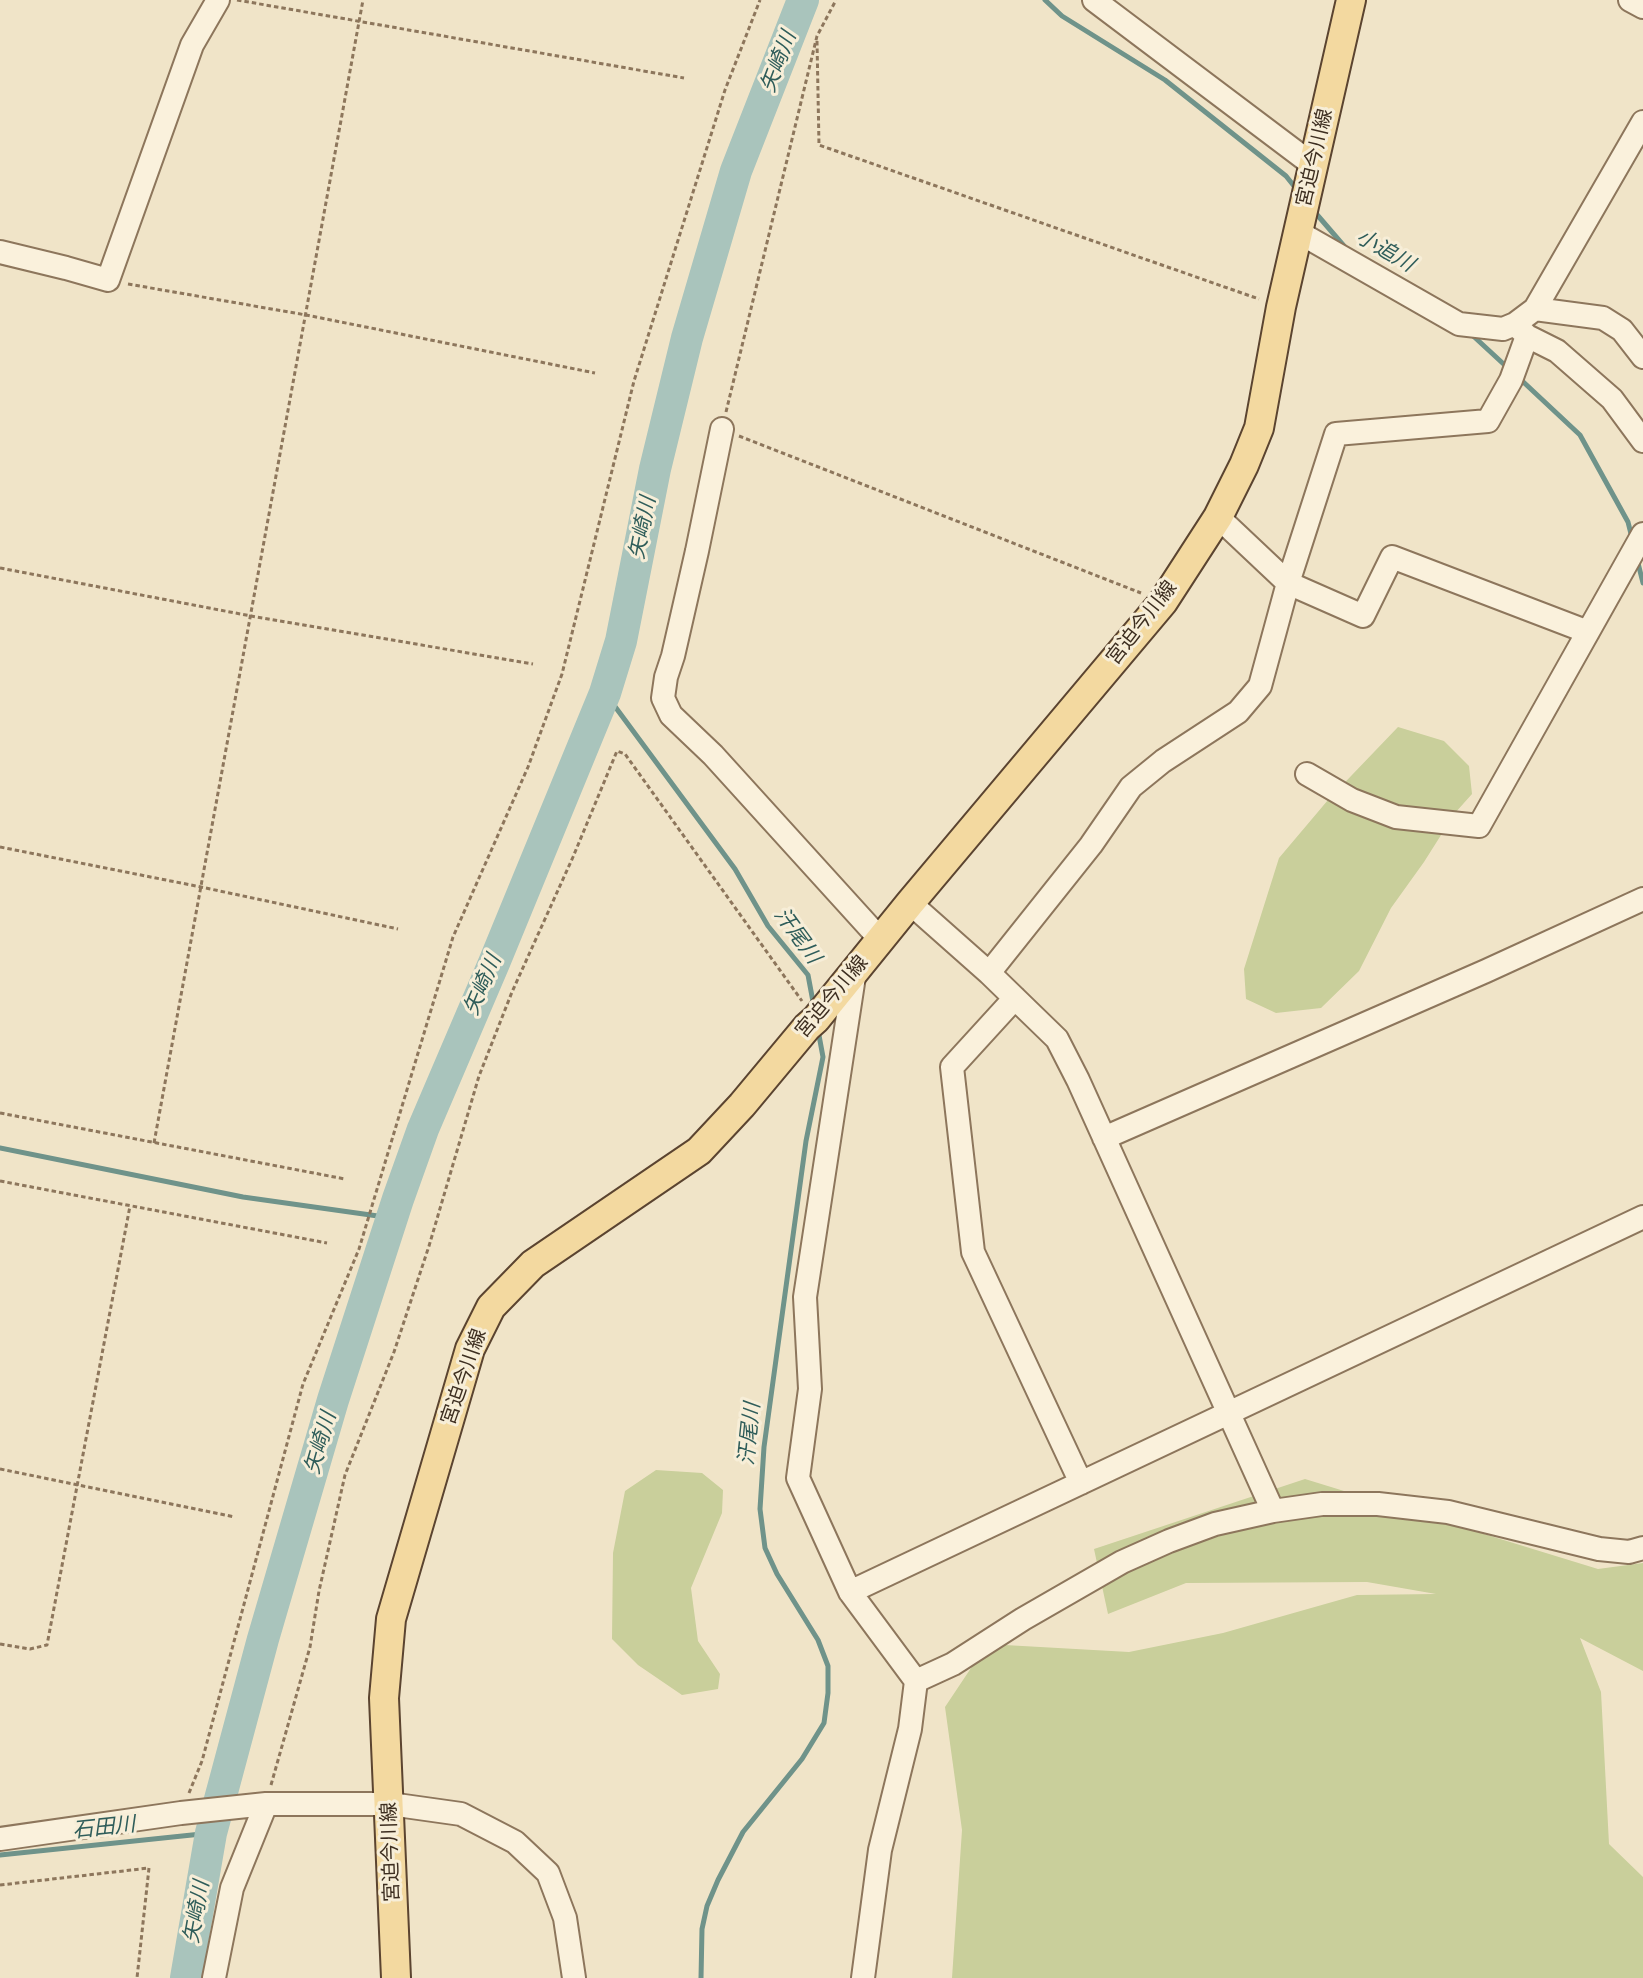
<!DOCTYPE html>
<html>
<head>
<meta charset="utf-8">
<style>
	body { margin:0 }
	canvas { display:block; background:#f0e4c8 }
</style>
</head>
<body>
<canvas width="1643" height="1978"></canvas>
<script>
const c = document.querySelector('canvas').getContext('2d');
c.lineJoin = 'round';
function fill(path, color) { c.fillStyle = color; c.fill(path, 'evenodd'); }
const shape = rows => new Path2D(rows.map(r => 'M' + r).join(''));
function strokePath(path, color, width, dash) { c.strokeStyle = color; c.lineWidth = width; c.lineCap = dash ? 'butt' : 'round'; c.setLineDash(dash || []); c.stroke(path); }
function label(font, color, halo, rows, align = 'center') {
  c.font = font + ' Lora,"Noto Sans JP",serif'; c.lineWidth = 6; c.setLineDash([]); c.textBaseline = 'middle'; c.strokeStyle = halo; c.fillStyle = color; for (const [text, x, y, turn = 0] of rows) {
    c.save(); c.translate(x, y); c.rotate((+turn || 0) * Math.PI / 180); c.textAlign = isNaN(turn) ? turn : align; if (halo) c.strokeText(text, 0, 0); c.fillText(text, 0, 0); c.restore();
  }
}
const green = shape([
	[1398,727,1444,741,1469,766,1472,794,1455,813,1424,862,1391,908,1359,971,1321,1008,1276,1013,1246,999,1244,969,1279,858,1328,800],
	[656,1470,702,1473,723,1490,722,1513,691,1588,698,1641,720,1674,718,1689,682,1695,638,1665,612,1639,613,1553,625,1491],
	[1305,1479,1598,1569,1643,1563,1643,1671,1580,1638,1601,1692,1609,1844,1643,1877,1643,1978,952,1978,962,1830,945,1707,987,1644,1129,1652,1223,1633,1357,1595,1436,1594,1367,1582,1186,1583,1108,1614,1094,1549]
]);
const stream = shape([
	[1045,0,1062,16,1165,80,1286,176,1298,191],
	[1313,210,1344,246],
	[1470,333,1509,369],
	[1518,377,1580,435,1628,522,1632,538],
	[1637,559,1643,583],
	[605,693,735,869,768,926,808,975,814,1007],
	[0,1148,243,1197,392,1218],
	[0,1855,211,1833],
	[701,1978,702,1929,707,1906,718,1880,743,1832,802,1759,824,1723,828,1693,828,1666,818,1640,777,1574,765,1548,760,1509,764,1447,806,1141,823,1057,818,1030]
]);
const river = shape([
	[186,1978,211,1833,263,1639,333,1400,398,1199,423,1129,494,963,605,693,621,641,655,469,687,338,736,171,803,0]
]);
const path = shape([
	[237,0,684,78],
	[817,41,819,145,1259,299],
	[128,284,306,315,595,373],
	[726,412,817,36,836,0],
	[739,436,1141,593],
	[0,568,251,616,533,664],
	[0,847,201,887,398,929],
	[0,1113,345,1179],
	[154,1143,363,0],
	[0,1181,327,1243],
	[0,1469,235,1517],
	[0,1644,30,1649,47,1645,130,1206],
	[271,1785,310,1647,319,1591,345,1475,394,1352,429,1246,479,1076,512,992,573,857,617,751,625,754,802,1001],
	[189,1793,202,1761,303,1384,359,1249,453,937,528,767,562,674,634,381,725,90,760,0],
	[0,1885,149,1868,137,1978]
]);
const minor = shape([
	[1094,0,1313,165],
	[1630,0,1643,7],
	[1298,232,1459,324,1503,329,1515,324,1535,309,1643,122],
	[0,252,66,268,108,280,192,45,218,0],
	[1535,309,1603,318,1622,330,1643,357],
	[1516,325,1527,336,1557,351,1612,399,1643,441],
	[722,429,697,551,673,656,666,677,663,698,671,715,713,755,880,939],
	[1218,517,1288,583,1363,616,1392,557,1588,632],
	[1307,774,1352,800,1396,817,1479,826,1643,534],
	[910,903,989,973,1057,1039,1078,1080,1273,1511],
	[855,970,805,1297,810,1389,798,1478,850,1592,916,1681,910,1729,880,1850,863,1978],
	[989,973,1091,845,1131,787,1163,761,1238,712,1260,686,1288,583,1336,434,1488,421,1511,380,1527,336],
	[1015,998,952,1067,973,1252,1081,1483],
	[1104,1138,1486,971,1643,899],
	[850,1592,1643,1217],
	[916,1681,953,1664,1023,1619,1122,1562,1169,1541,1215,1524,1273,1511,1322,1504,1378,1504,1448,1512,1599,1549,1629,1552,1643,1548],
	[0,1839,181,1813,266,1804,390,1804,461,1814,515,1842,548,1873,565,1918,574,1978],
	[214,1978,232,1888,266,1804]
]);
const major = shape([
	[396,1978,384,1698,391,1619,470,1349,491,1307,533,1264,699,1151,742,1105,807,1027,816,1019,910,903,1163,602,1218,517,1244,465,1259,428,1281,307,1351,0]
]);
const streetNames = [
	["宮迫今川線",1315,158,-77],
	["宮迫今川線",1142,623,-52],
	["宮迫今川線",832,997,-50],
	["宮迫今川線",464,1377,-71],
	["宮迫今川線",391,1852,-92]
];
const waterNames = [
	["矢崎川",779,62,-69],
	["小追川",1385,251,30],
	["矢崎川",643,528,-79],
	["汗尾川",797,936,54],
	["矢崎川",483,985,-67],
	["汗尾川",750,1434,-84],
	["矢崎川",321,1443,-74],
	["石田川",104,1828,-6],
	["矢崎川",197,1912,-80]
];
fill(green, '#c9cf9b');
strokePath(stream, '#6f938a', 5);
strokePath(river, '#a9c4bc', 32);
strokePath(minor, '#8d765c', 26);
strokePath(major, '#5b4430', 32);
strokePath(path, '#8d765c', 3, [4.5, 3]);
strokePath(minor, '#faf1dc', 22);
strokePath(major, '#f3d9a0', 28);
label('20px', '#3d2e20', '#f7eed8', streetNames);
label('italic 21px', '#2f5d5a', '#f7eed8', waterNames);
</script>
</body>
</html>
